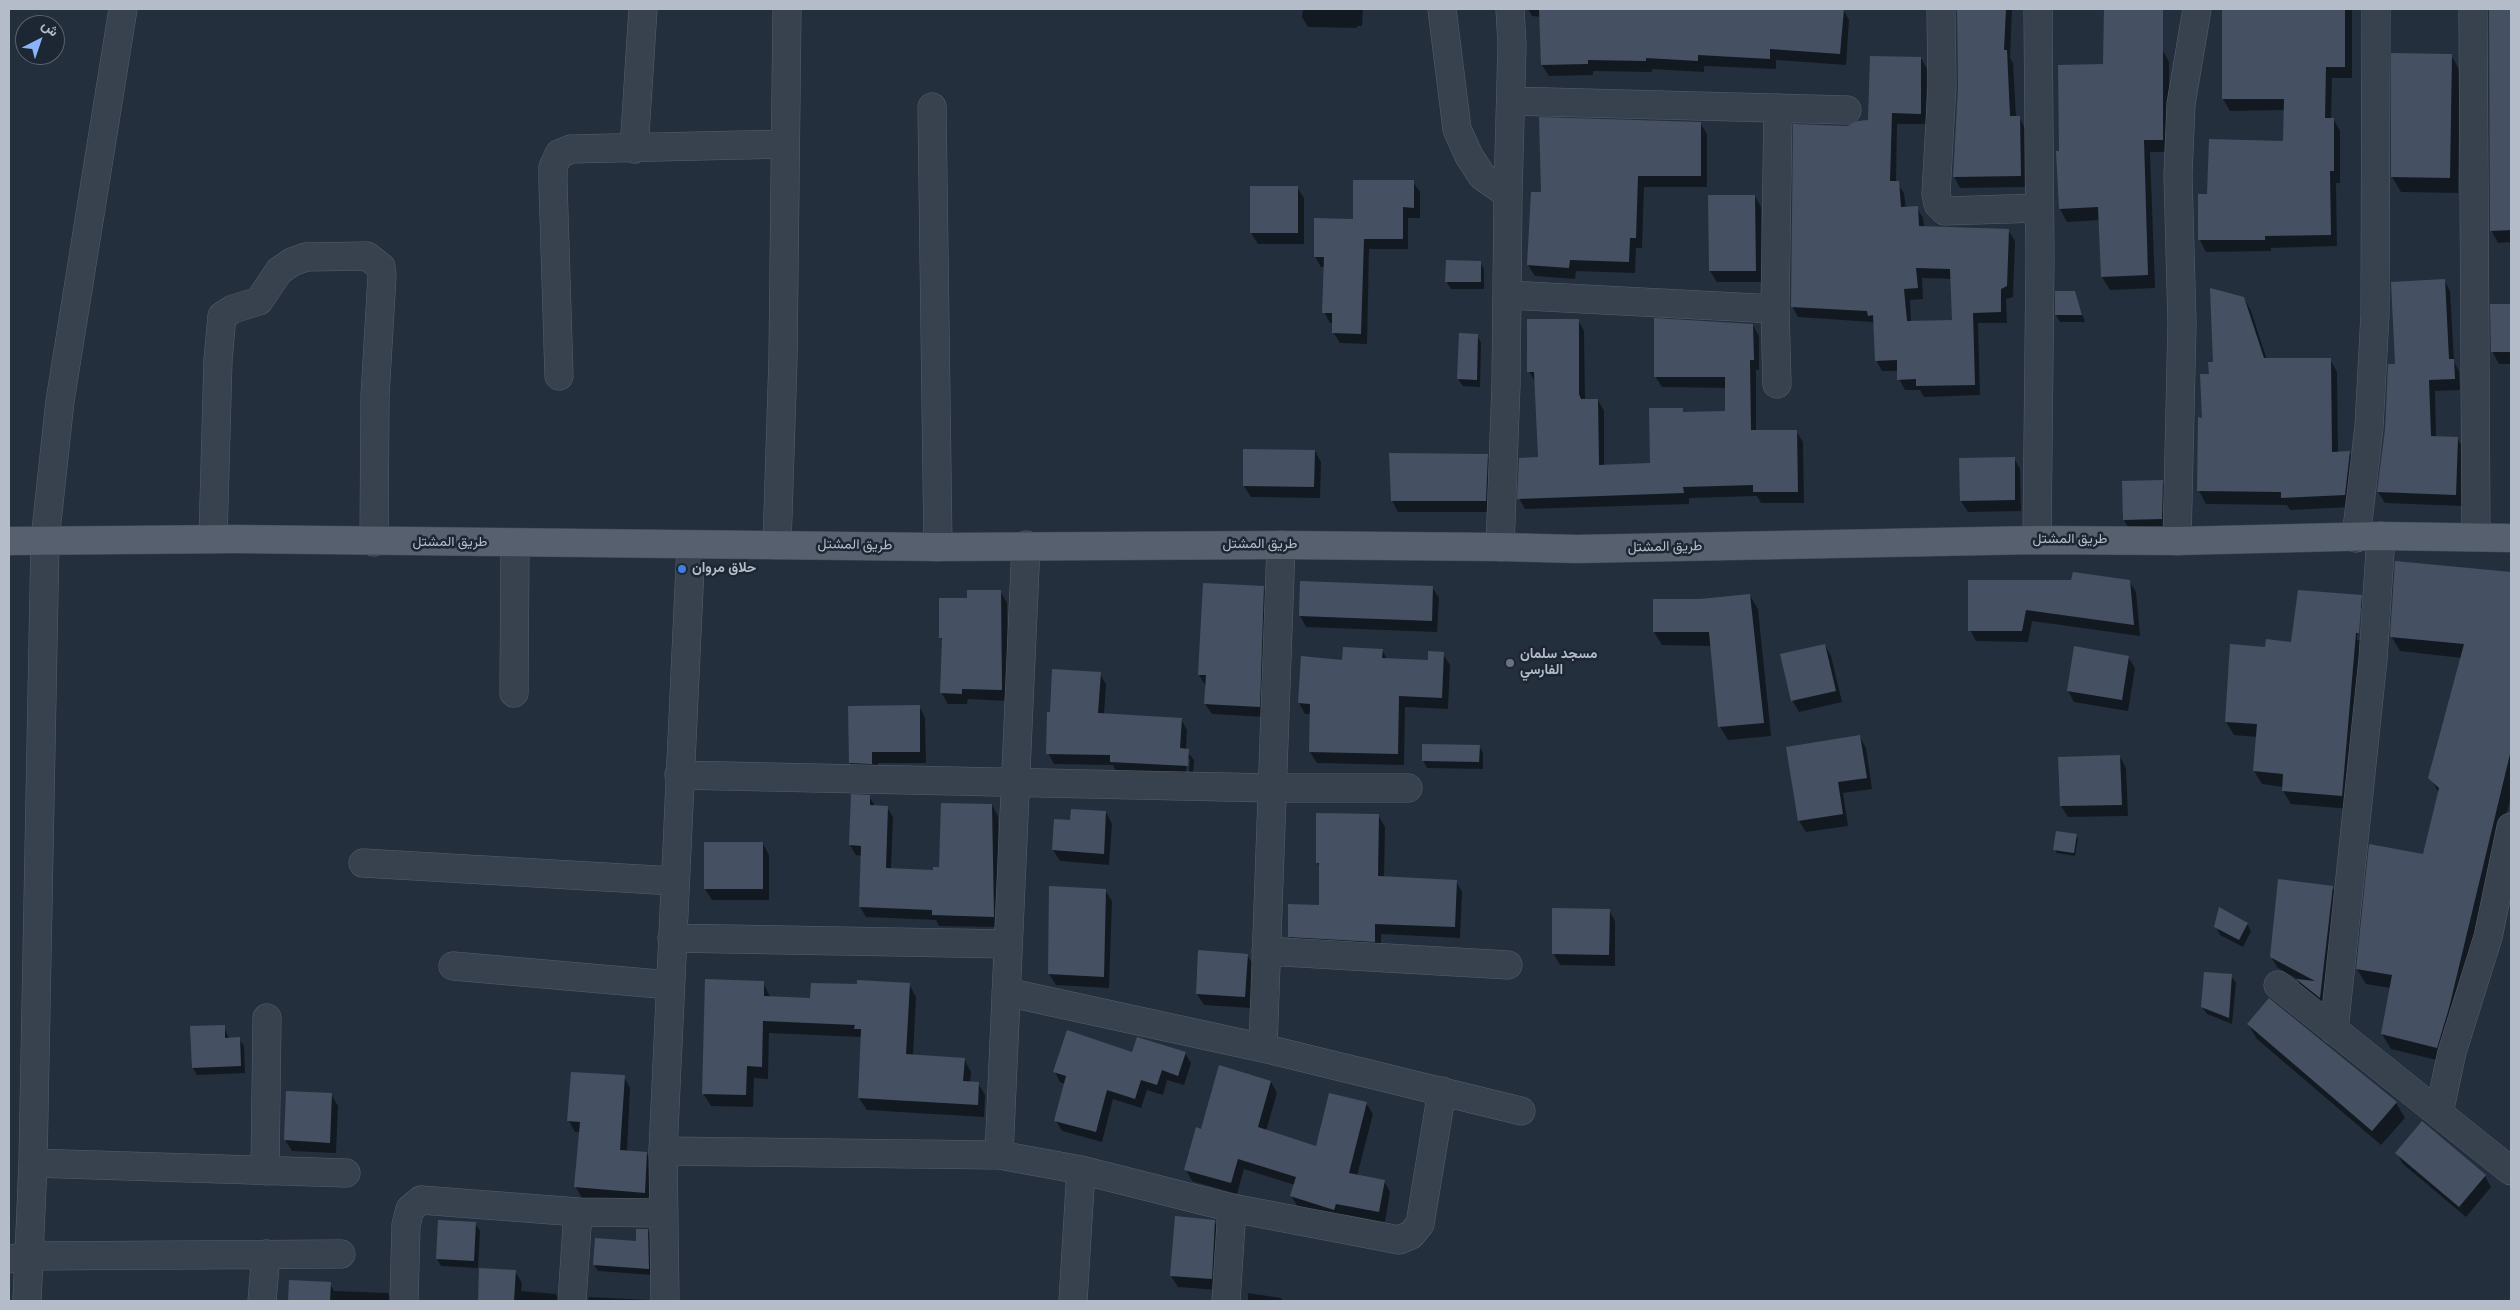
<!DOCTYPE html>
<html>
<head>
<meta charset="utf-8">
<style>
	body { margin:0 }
	#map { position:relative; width:2520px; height:1310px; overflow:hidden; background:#242f3e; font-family:Overpass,Vazirmatn,sans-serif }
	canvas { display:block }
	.frame { position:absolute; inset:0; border:10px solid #b4bcc9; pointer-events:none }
	.north { position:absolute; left:15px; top:15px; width:50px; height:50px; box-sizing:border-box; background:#1d2633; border:1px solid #59626f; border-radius:50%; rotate:41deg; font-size:14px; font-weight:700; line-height:20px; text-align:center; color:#b4bcc9 }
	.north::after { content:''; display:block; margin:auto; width:18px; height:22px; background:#8ab4f8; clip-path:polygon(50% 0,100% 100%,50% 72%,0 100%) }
</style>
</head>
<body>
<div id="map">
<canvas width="2520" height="1310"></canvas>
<div class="frame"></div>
<div class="north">ش</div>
</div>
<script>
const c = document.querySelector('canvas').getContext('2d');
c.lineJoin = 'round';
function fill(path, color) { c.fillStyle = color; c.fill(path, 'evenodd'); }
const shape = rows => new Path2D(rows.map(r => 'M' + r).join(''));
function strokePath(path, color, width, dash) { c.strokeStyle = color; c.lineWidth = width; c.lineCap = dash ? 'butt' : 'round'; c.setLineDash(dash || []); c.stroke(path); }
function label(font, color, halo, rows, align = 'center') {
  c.font = font + ' Overpass,Vazirmatn,sans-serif'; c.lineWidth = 5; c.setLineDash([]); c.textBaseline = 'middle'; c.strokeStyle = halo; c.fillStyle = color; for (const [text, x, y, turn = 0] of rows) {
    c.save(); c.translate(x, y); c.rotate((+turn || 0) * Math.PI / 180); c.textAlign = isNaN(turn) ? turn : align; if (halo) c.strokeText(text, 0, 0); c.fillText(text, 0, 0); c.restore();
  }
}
const shadow = shape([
	[1303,9,1363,9,1362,26,1357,26,1357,28,1308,27,1302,17],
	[1528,9,1843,9,1849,20,1846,65,1776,60,1776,69,1704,66,1704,72,1652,69,1652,72,1593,71,1593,75,1549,76,1542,65,1541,17,1532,16],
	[1958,9,2012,9,2010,58,2013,63,2016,117,2019,117,2025,128,2026,187,1960,188,1954,176,1959,86],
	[2105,9,2158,9,2162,49,2169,62,2169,152,2150,152,2155,288,2110,290,2102,277,2100,220,2067,222,2060,209,2061,152,2104,66],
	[2224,9,2352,9,2352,78,2332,78,2331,120,2334,120,2340,131,2340,183,2336,183,2337,246,2271,248,2271,251,2206,252,2200,240,2199,196,2209,196,2284,142,2285,110,2230,111,2223,99],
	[2490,9,2511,9,2511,242,2498,243,2491,230],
	[2451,55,2460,71,2458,193,2401,192,2392,177],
	[1921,58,1927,69,1926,124,1897,124,1896,182,1904,193,1906,208,1917,208,1923,218,1924,227,2008,230,2015,241,2013,297,2006,299,2007,323,1978,323,1980,395,1924,397,1920,390,1905,390,1899,379,1898,371,1882,371,1876,360,1875,326,1872,322,1798,317,1792,306,1847,127,1870,122],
	[1922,278,1952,279,1953,321,1911,322,1910,300,1923,299],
	[1700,123,1707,134,1707,187,1644,187,1642,248,1636,248,1635,273,1576,271,1575,279,1535,276,1528,265,1532,193,1543,194],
	[1413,182,1420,192,1420,218,1408,218,1408,249,1369,249,1367,344,1340,343,1333,332,1333,323,1330,323,1324,312,1325,267,1321,267,1315,257,1354,220],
	[1297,187,1304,198,1304,244,1258,244,1251,233],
	[1755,196,1761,207,1762,282,1717,282,1710,271],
	[1480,262,1484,269,1484,289,1451,289,1446,281],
	[2444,280,2450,291,2454,362,2459,371,2460,390,2435,391,2436,437,2457,438,2464,449,2462,506,2385,503,2378,492,2397,365],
	[2074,292,2085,322,2060,322,2056,315],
	[2244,298,2251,311,2267,360,2330,359,2337,372,2338,453,2350,453,2357,465,2352,507,2290,510,2287,505,2206,504,2199,491,2199,419,2203,419,2214,363],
	[2492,305,2511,305,2511,364,2499,364,2492,351],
	[1578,320,1584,331,1585,400,1598,400,1604,411,1604,466,1651,464,1682,409,1684,413,1727,412,1727,388,1662,387,1655,376,1753,325,1759,336,1759,370,1756,370,1756,431,1796,431,1803,442,1804,503,1761,503,1757,496,1689,498,1689,504,1525,509,1519,498,1539,458,1535,382,1529,371],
	[1477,335,1481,343,1480,387,1463,386,1458,379],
	[1315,451,1321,462,1320,498,1251,497,1244,486],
	[1487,456,1494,467,1492,512,1398,512,1392,501],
	[2014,458,2020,469,2021,511,1968,512,1961,501],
	[2162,481,2166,488,2165,526,2128,527,2124,520],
	[2396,562,2511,574,2511,796,2445,1062,2391,1049,2382,1034,2391,988,2366,984,2357,969,2424,855,2439,793,2430,777,2462,658,2400,651,2391,636],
	[1970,581,2129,581,2136,592,2140,636,2032,621,2028,642,1976,641,1970,630],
	[1263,587,1269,598,1265,717,1212,714,1205,704,1205,685,1199,675],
	[1432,587,1439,598,1437,632,1306,627,1300,616],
	[1000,591,1007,603,1008,701,968,699,967,704,948,704,941,692,943,642,940,637,968,600],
	[1750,596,1758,609,1771,736,1728,740,1720,727,1711,646,1662,645,1654,632,1700,601],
	[2361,596,2369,610,2350,809,2291,804,2283,791,2283,787,2262,784,2254,771,2257,737,2234,735,2226,722,2266,648,2292,643],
	[2359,608,2362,608,2360,640,2357,640],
	[1825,645,1831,656,1842,702,1799,712,1792,700],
	[1382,650,1387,659,1429,661,1443,654,1450,665,1448,709,1405,707,1404,765,1317,763,1310,752,1311,714,1305,714,1299,703,1343,661],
	[2128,657,2135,668,2128,711,2074,702,2068,691],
	[1100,674,1106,684,1104,715,1181,719,1187,730,1186,750,1194,760,1193,776,1117,773,1113,765,1054,764,1048,753],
	[1187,759,1190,759,1189,772,1186,772],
	[919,706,925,718,926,763,878,763,878,774,856,774,850,763],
	[1860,737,1866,748,1872,789,1843,793,1848,826,1806,832,1799,821],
	[1479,746,1483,753,1483,769,1427,768,1423,760],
	[2120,757,2126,768,2128,816,2068,817,2061,806],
	[869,796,875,806,887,807,893,817,891,869,934,871,940,869,992,805,998,816,999,927,939,926,936,920,866,917,860,907,862,856,856,855,850,845],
	[1106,812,1112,824,1109,865,1060,861,1053,850,1055,820,1072,821],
	[1378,815,1385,827,1384,878,1456,881,1462,892,1460,938,1381,934,1381,952,1295,948,1289,936,1320,906,1320,869,1317,862],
	[2076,835,2078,838,2075,856,2057,853,2055,850],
	[763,844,769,855,769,900,712,900,705,889],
	[2333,888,2339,899,2326,1008,2304,991,2298,981,2301,981,2278,968,2271,957],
	[1105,890,1112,901,1109,988,1056,985,1049,974],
	[1609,910,1615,921,1615,966,1560,965,1553,953],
	[2247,924,2251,931,2243,947,2220,935,2216,927],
	[1247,955,1254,966,1251,1008,1204,1005,1197,994],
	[2231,976,2236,983,2232,1024,2207,1014,2202,1007],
	[763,982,770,997,811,999,909,984,916,997,913,1055,964,1059,971,1072,970,1083,978,1083,985,1095,984,1117,867,1110,859,1098,861,1037,769,1033,768,1079,754,1078,753,1107,711,1106,703,1093],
	[2248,1024,2396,1103,2405,1118,2381,1145,2257,1039],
	[224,1026,229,1039,239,1039,244,1046,245,1073,197,1075,193,1068],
	[1133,1053,1185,1053,1191,1063,1184,1085,1167,1080,1163,1095,1147,1090,1141,1108,1113,1099,1102,1142,1062,1131,1056,1121,1065,1084,1060,1082,1055,1072],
	[624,1077,630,1088,627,1151,647,1153,653,1165,651,1204,582,1198,575,1186,580,1132,575,1132,569,1121],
	[1271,1082,1277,1093,1266,1131,1316,1147,1366,1103,1373,1114,1357,1176,1384,1181,1390,1192,1385,1222,1342,1214,1340,1221,1298,1207,1291,1196,1295,1185,1244,1169,1237,1194,1192,1181,1186,1170,1202,1130],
	[331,1094,338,1106,336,1153,292,1151,285,1140],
	[2397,1153,2485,1176,2491,1187,2466,1217,2403,1164],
	[1214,1221,1221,1232,1218,1290,1178,1287,1171,1276],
	[475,1223,480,1231,478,1268,441,1266,437,1259],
	[648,1230,651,1236,652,1275,598,1271,594,1265,637,1242],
	[481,1270,515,1271,522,1283,521,1291,556,1294,560,1301,479,1301],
	[291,1281,330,1284,334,1291,388,1293,392,1301,290,1301],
	[1248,1293,1281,1298,1283,1301,1248,1301],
	[589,1297,649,1300,649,1301,588,1301]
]);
const building = shape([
	[1539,9,1844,9,1840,54,1770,49,1770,59,1698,55,1698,61,1646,58,1646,61,1588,60,1588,64,1541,65],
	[1957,9,2006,9,2004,50,2007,50,2010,116,2020,116,2021,176,1953,177,1958,86],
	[2104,9,2163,9,2163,140,2144,140,2148,275,2101,277,2098,207,2059,209,2056,151,2059,151,2058,65,2103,64],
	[2222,9,2345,9,2345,67,2326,67,2325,118,2334,118,2334,171,2330,171,2331,235,2265,236,2265,240,2198,240,2198,194,2207,194,2209,139,2283,141,2284,99,2222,99],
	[2489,9,2511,9,2511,230,2490,231],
	[2391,53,2452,54,2450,178,2391,177],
	[1870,56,1921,57,1921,114,1892,113,1890,181,1899,181,1901,207,1918,206,1919,226,2009,229,2007,286,2001,289,2001,312,1973,313,1975,385,1916,386,1916,379,1897,380,1897,360,1875,361,1873,315,1868,316,1867,311,1791,307,1793,124,1847,126,1858,121,1868,120],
	[1916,268,1950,269,1952,320,1907,321,1904,289,1918,288],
	[1539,117,1701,122,1701,176,1638,176,1636,238,1630,238,1629,262,1570,260,1569,268,1527,265,1531,192,1541,192],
	[1353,180,1414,180,1414,208,1403,207,1403,239,1364,239,1361,334,1332,333,1332,313,1322,313,1324,257,1314,257,1314,218,1353,219],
	[1250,186,1298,186,1298,233,1250,233],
	[1708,195,1755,195,1756,271,1709,271],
	[1446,260,1481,261,1481,282,1445,282],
	[2445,279,2449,359,2454,359,2455,379,2429,380,2431,436,2458,437,2456,495,2377,492,2385,429,2388,364,2395,364,2391,282],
	[2210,288,2244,297,2264,358,2331,358,2332,452,2350,451,2345,495,2281,498,2281,492,2197,491,2198,417,2202,418,2200,374,2209,374,2208,362,2213,362],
	[2055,291,2075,291,2082,315,2055,315],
	[2490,304,2511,304,2511,352,2491,352],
	[1654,318,1753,324,1754,360,1750,360,1751,430,1797,430,1798,492,1753,492,1753,485,1683,487,1684,493,1517,499,1519,458,1538,457,1534,372,1527,372,1527,319,1579,319,1579,394,1581,399,1598,399,1599,465,1650,463,1649,408,1683,408,1683,412,1725,411,1725,377,1654,377],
	[1459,333,1478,334,1477,380,1457,379],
	[1243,449,1315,450,1314,487,1243,486],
	[1389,453,1488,454,1486,501,1391,501],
	[2015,457,2015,500,1960,501,1959,458],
	[2163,480,2162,519,2123,520,2122,481],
	[2395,561,2511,572,2511,750,2449,1008,2437,1048,2381,1034,2392,975,2356,969,2369,844,2423,854,2439,788,2428,778,2464,644,2390,637],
	[2073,572,2130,580,2134,625,2026,610,2022,631,1968,631,1968,580,2071,580],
	[1300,581,1433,586,1432,621,1299,616],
	[1203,583,1264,586,1260,707,1204,704,1206,675,1198,675],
	[967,590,1001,590,1002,690,962,689,962,694,940,693,942,638,939,638,939,598,967,598],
	[2298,590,2362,595,2359,633,2356,633,2342,796,2282,791,2283,774,2253,771,2257,724,2225,722,2230,644,2265,647,2266,639,2291,642],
	[1750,594,1764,723,1718,727,1709,632,1653,632,1653,599,1700,599],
	[1825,644,1836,691,1791,701,1780,654],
	[2074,646,2129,656,2122,700,2067,691],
	[1343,647,1383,649,1382,658,1428,660,1428,651,1444,652,1442,698,1399,696,1398,754,1309,752,1310,704,1298,703,1301,656,1342,660],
	[1052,669,1101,672,1098,713,1182,718,1180,748,1189,749,1188,766,1110,762,1110,755,1046,754,1047,712,1050,712],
	[920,705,920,752,872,752,872,764,849,763,848,706],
	[1860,735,1867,778,1838,782,1843,814,1798,821,1786,747],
	[1422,744,1480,745,1479,762,1422,761],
	[2120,755,2122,805,2060,806,2058,757],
	[851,794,870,795,870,805,888,806,886,868,933,870,933,867,939,867,941,803,992,804,994,917,932,915,932,910,859,907,861,846,849,845],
	[1071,809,1106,811,1104,854,1052,850,1054,819,1070,820],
	[1316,813,1379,814,1378,876,1457,880,1455,927,1375,924,1375,942,1288,937,1288,904,1319,905,1319,863,1316,863],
	[2056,831,2077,834,2074,853,2053,850],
	[704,842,763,842,763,889,704,889],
	[2278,879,2333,886,2320,998,2296,979,2315,981,2270,957],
	[1049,886,1106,889,1104,977,1048,974],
	[2219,907,2248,923,2239,940,2214,927],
	[1552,908,1610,909,1609,955,1552,954],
	[1198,950,1248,954,1245,997,1196,994],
	[2204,972,2232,974,2229,1018,2201,1007],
	[705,979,764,981,764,996,810,998,811,983,857,984,857,980,910,983,906,1054,965,1058,963,1081,979,1082,978,1105,858,1098,861,1029,854,1029,855,1025,763,1021,762,1067,747,1066,746,1095,702,1094],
	[2269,998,2397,1102,2372,1131,2247,1024],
	[225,1025,225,1038,240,1037,241,1066,192,1068,190,1026],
	[1067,1030,1132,1052,1137,1037,1186,1052,1178,1076,1162,1070,1157,1085,1141,1080,1135,1099,1107,1090,1096,1132,1054,1121,1066,1076,1053,1072],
	[1219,1065,1271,1081,1258,1127,1316,1146,1329,1093,1367,1102,1349,1173,1385,1180,1379,1212,1336,1204,1334,1210,1290,1196,1296,1177,1238,1159,1231,1183,1184,1170,1196,1127,1201,1129],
	[571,1072,625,1075,620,1150,647,1152,645,1193,574,1187,580,1122,567,1121],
	[286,1091,332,1093,330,1143,284,1140],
	[2422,1121,2486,1175,2459,1207,2395,1153],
	[1175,1216,1215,1220,1212,1279,1170,1276],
	[438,1220,476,1222,474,1261,436,1259],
	[636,1229,648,1229,649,1269,593,1265,595,1238,636,1241],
	[479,1268,516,1270,514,1301,478,1301],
	[289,1280,331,1282,330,1301,288,1301]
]);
const minor = shape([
	[1442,9,1457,129,1469,156,1482,176,1508,194],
	[1941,9,1942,86,1936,194,1938,204,1945,211,2039,208],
	[2473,9,2476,536],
	[1511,101,1847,110],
	[932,107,938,547],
	[634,149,643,9],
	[1508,295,1775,309,1777,384],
	[1775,309,1778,108],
	[559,376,553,183,553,167,559,154,571,149,785,144],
	[2356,538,2369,427,2375,314,2376,9],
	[213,539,218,360,222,316,233,309,259,301,279,271,292,262,306,257,367,256,381,267,382,276,375,396,374,542],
	[2037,540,2040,259,2038,9],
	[2177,541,2182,324,2178,175,2181,104,2197,9],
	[777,545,783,358,787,9],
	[1500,547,1506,385,1508,194,1512,45,1510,9],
	[514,693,515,543],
	[679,775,1271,788,1408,788],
	[363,863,674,881],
	[672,938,1008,944],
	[1266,951,1508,965],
	[453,966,670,985],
	[2278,985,2511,1171],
	[1006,992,1263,1048,1521,1111],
	[2334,1030,2373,659,2381,536],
	[1263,1048,1281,545],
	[2439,1113,2452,1052,2488,937,2511,827],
	[663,1151,999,1155,1081,1170,1232,1208,1399,1240,1411,1235,1420,1224,1442,1091],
	[999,1155,1026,545],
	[33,1163,346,1173],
	[265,1171,267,1018],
	[9,1259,29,1256,341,1254],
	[27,1301,33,1163,45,540,60,401,123,9],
	[262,1301,266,1254],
	[404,1301,406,1225,410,1209,421,1200,578,1212,664,1213],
	[572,1301,578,1212],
	[665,1301,663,1151,691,545],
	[1073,1301,1081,1170],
	[1226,1301,1232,1208]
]);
const major = shape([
	[9,541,234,539,938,547,1281,545,1500,547,1577,549,2037,540,2177,541,2381,536,2511,538]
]);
const markers = [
	[682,569,5,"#3f7fe0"],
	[1510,663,5,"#6b7280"]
];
const streetNames = [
	["طريق المشتل",2070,540],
	["طريق المشتل",450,543],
	["طريق المشتل",1260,545],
	["طريق المشتل",855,546,1],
	["طريق المشتل",1665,548,-1]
];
const poiNames = [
	["حلاق مروان",692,569],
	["مسجد سلمان",1520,655],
	["الفارسي",1520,671]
];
fill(shadow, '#0007');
fill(building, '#455162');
strokePath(minor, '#565f6c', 29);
strokePath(major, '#414a57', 29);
strokePath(minor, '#38414e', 28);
strokePath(major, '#56606e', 28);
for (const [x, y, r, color] of markers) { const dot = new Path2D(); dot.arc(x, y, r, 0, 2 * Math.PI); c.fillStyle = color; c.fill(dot); strokePath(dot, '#1d2633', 2); }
label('14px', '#b4bcc9', '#1d2633', streetNames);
label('bold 14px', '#b4bcc9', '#1d2633', poiNames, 'left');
</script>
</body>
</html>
